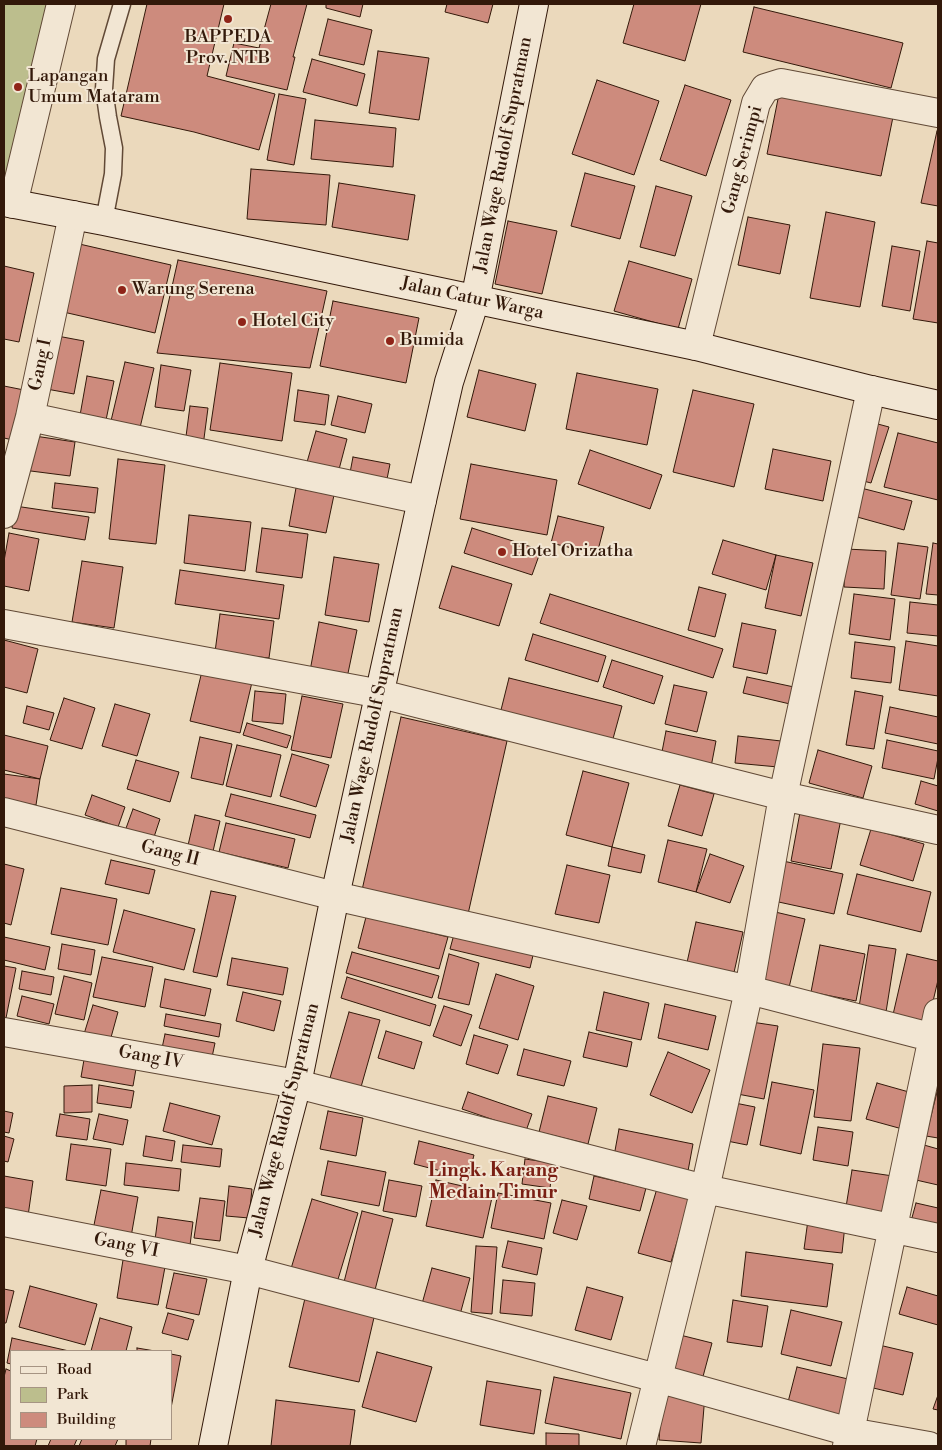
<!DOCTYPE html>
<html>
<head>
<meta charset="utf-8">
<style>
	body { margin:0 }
	#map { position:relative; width:942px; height:1450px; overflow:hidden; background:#ebd9bc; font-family:"Libre Bodoni",serif }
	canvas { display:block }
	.frame { position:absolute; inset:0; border:5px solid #33190a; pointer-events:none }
	.legend { position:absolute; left:10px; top:1350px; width:162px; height:90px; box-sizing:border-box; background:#f2e6d3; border:1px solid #a69483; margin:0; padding:6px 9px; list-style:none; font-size:15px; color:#33190a }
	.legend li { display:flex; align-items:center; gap:10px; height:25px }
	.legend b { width:25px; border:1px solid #a69483 }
</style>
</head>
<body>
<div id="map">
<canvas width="942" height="1450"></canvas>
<div class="frame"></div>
<ul class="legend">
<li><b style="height:6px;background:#f2e6d3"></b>Road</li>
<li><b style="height:14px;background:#bcbe8d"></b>Park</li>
<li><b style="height:14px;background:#cd8b7d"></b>Building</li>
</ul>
</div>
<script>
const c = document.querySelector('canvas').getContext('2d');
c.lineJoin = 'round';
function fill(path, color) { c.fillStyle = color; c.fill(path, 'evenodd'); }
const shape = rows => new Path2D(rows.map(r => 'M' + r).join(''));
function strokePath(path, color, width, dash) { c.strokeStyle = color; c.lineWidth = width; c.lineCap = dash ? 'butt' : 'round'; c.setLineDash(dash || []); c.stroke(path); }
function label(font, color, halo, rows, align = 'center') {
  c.font = font + ' "Libre Bodoni",serif'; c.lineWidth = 4; c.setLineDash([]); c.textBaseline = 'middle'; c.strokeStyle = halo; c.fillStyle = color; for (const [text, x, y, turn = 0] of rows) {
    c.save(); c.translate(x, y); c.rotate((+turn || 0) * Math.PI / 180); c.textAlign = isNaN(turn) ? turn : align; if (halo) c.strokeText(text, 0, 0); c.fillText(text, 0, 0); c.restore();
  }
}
const green = shape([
	[4,4,61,4,4,202]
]);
const building = shape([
	[147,4,224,4,207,76,275,94,259,150,194,132,121,116,147,4],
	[271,4,307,4,293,57,295,57,287,90,226,76,234,43,259,48,271,4],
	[326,4,363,4,360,17,326,8,326,4],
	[447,4,493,4,488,23,445,12,447,4],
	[634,4,701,4,685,61,623,43,634,4],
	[754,7,903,43,891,88,743,52,754,7],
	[328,19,372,30,364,65,319,55,328,19],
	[378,51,429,58,419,120,369,113,378,51],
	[312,59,365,74,357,106,303,92,312,59],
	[597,80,659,101,634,175,572,154,597,80],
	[685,85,731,100,706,176,660,160,685,85],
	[279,94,306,99,294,165,267,160,279,94],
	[779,94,893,117,881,176,767,154,779,94],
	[315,120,396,128,393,167,311,159,315,120],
	[937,131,938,131,938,206,921,203,937,131],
	[251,169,330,175,326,225,247,219,251,169],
	[585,173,635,186,620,239,571,226,585,173],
	[339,183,415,195,408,240,332,227,339,183],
	[656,186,692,196,675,256,640,247,656,186],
	[826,212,875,222,860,307,810,298,826,212],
	[748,217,790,225,780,274,738,265,748,217],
	[508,221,557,231,542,294,495,284,508,221],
	[927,241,938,243,938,323,913,319,927,241],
	[75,243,171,265,155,333,59,311,75,243],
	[892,246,920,251,910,311,882,306,892,246],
	[178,260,327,291,310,368,157,353,178,260],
	[629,261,692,279,678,329,614,311,629,261],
	[4,266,34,273,19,342,4,339,4,266],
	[333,301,419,318,406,383,320,366,333,301],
	[52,335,84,341,74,394,41,388,52,335],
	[125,362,154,368,139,432,110,425,125,362],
	[220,363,292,373,282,441,210,430,220,363],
	[161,365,191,370,184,411,155,407,161,365],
	[479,370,536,384,525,431,467,417,479,370],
	[577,373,658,389,647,445,566,429,577,373],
	[87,376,114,381,105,425,79,421,87,376],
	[4,386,24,390,13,440,4,438,4,386],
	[298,390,329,395,325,425,294,421,298,390],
	[693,390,754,404,734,487,673,472,693,390],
	[338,396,372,404,365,433,331,425,338,396],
	[190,406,208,408,203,446,185,444,190,406],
	[874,423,889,427,871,483,856,479,874,423],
	[316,431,347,439,337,477,305,469,316,431],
	[898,433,938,443,938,500,884,487,898,433],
	[28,435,75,442,70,476,23,470,28,435],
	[773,449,831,461,823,501,765,489,773,449],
	[590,450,662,475,650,509,578,484,590,450],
	[353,457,390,464,386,484,349,478,353,457],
	[118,459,165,465,156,544,109,539,118,459],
	[471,464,557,480,547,535,460,519,471,464],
	[55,483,98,488,95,513,52,508,55,483],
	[857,487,912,501,904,530,850,515,857,487],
	[296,488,334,495,326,533,289,526,296,488],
	[15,506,89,517,85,540,12,528,15,506],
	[189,515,251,522,245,571,184,563,189,515],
	[558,516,604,527,597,554,551,543,558,516],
	[262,528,308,534,302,578,256,572,262,528],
	[472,528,541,550,532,575,464,553,472,528],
	[9,533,39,539,29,591,4,586,4,561,9,533],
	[723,540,776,555,766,590,712,574,723,540],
	[898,543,928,547,920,599,891,595,898,543],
	[933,543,938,544,938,595,926,594,933,543],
	[846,549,886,551,884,589,844,587,846,549],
	[776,555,813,563,801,616,765,608,776,555],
	[334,557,379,564,369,622,325,615,334,557],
	[82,561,123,567,114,628,72,622,82,561],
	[452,566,512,584,499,626,439,608,452,566],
	[180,570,284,585,279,619,175,604,180,570],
	[699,587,726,594,715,637,688,630,699,587],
	[550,594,723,649,713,678,540,623,550,594],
	[854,594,895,599,890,640,849,634,854,594],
	[910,602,938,605,938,636,907,633,910,602],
	[220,614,274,621,269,658,215,652,220,614],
	[319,622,357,630,347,678,310,671,319,622],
	[742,623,776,630,767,674,733,667,742,623],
	[533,634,606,656,598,682,525,660,533,634],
	[4,640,38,649,27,693,4,687,4,640],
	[906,641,938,646,938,696,899,690,906,641],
	[855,642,895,647,891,683,851,678,855,642],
	[612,660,663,676,654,704,603,687,612,660],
	[203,667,253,678,240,733,190,721,203,667],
	[747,677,794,687,790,704,743,693,747,677],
	[509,678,622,706,611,746,499,718,509,678],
	[674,685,707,692,697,732,665,724,674,685],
	[255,691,286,694,283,724,252,721,255,691],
	[855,691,883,696,874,749,846,745,855,691],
	[302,696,343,704,331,758,291,750,302,696],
	[64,698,95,708,82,749,50,740,64,698],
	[115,704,150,714,137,756,102,746,115,704],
	[27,706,54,713,49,730,23,723,27,706],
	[890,707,938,717,938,744,885,733,890,707],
	[401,717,507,741,466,923,360,899,401,717],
	[247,723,291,736,287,748,243,735,247,723],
	[666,731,716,741,711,767,661,757,666,731],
	[4,735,48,746,40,779,4,770,4,735],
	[738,736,781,741,778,767,735,763,738,736],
	[200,737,232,744,223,785,191,778,200,737],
	[887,740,938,751,938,758,934,779,882,768,887,740],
	[237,745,281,755,271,797,226,786,237,745],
	[818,750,872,766,863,798,809,783,818,750],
	[292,754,329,765,316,807,280,796,292,754],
	[136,760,179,772,170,802,127,789,136,760],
	[583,771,629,783,612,847,566,835,583,771],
	[4,774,40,779,36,805,4,801,4,774],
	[921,781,938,786,938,811,915,804,921,781],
	[680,785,714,794,702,836,668,826,680,785],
	[231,794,316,815,310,838,225,816,231,794],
	[92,795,125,807,118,827,85,815,92,795],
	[801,807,842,814,831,869,791,861,801,807],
	[133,809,160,819,153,840,125,831,133,809],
	[195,815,220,821,211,860,186,854,195,815],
	[226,823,295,839,288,868,219,852,226,823],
	[871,829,924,844,913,881,860,865,871,829],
	[668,840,707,849,696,892,658,882,668,840],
	[612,847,645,855,641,873,608,866,612,847],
	[710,854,744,866,730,903,696,892,710,854],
	[111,860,155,870,149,894,105,884,111,860],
	[783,861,843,874,834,914,774,901,783,861],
	[4,864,24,869,11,925,4,923,4,864],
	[567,865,610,875,599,923,555,914,567,865],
	[857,874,931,892,921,932,847,914,857,874],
	[61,888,117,899,108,945,51,934,61,888],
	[211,891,236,896,217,977,193,972,211,891],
	[124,910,195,929,184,970,113,952,124,910],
	[771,911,805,919,788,992,753,984,771,911],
	[366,917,448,937,439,969,358,948,366,917],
	[696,922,743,932,733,977,686,967,696,922],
	[456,927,535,947,530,968,450,949,456,927],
	[4,937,50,947,45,970,4,960,4,937],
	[62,944,95,950,91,975,58,969,62,944],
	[820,945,865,954,856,1001,811,992,820,945],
	[869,945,896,949,886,1012,859,1007,869,945],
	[352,952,439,976,432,998,346,973,352,952],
	[449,954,479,963,469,1005,438,998,449,954],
	[907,954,938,961,938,980,927,1027,892,1019,907,954],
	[102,957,153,967,145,1007,93,997,102,957],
	[232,958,288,968,283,995,227,985,232,958],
	[4,966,16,968,6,1018,4,1018,4,966],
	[22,971,54,977,51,995,19,989,22,971],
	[496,974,534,986,518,1040,479,1028,496,974],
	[64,976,92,983,84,1020,55,1014,64,976],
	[347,977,436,1005,430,1026,341,998,347,977],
	[165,979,211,989,205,1016,160,1007,165,979],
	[243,992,281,1001,274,1031,236,1021,243,992],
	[604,992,649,1003,641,1040,596,1030,604,992],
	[22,996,54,1004,49,1024,17,1016,22,996],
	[665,1004,716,1016,708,1050,658,1038,665,1004],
	[93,1005,118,1012,110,1041,84,1034,93,1005],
	[444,1006,472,1015,461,1046,433,1036,444,1006],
	[349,1012,380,1020,361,1087,330,1078,349,1012],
	[166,1014,221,1024,219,1037,164,1026,166,1014],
	[745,1021,778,1026,764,1099,732,1093,745,1021],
	[386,1031,422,1042,414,1069,378,1058,386,1031],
	[589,1032,632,1042,627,1067,583,1057,589,1032],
	[165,1034,215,1043,211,1062,161,1053,165,1034],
	[474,1035,508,1045,498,1074,466,1064,474,1035],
	[823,1044,860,1048,851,1121,814,1117,823,1044],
	[524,1049,571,1061,564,1086,517,1075,524,1049],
	[668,1052,710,1070,692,1113,650,1095,668,1052],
	[85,1054,137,1063,133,1086,81,1077,85,1054],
	[772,1082,814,1090,801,1154,760,1145,772,1082],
	[877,1083,916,1094,906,1130,866,1119,877,1083],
	[92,1085,92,1112,64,1113,64,1086,92,1085],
	[99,1085,134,1091,131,1108,97,1103,99,1085],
	[468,1092,532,1114,526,1131,462,1109,468,1092],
	[937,1092,938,1092,938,1138,926,1136,937,1092],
	[548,1096,597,1108,588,1144,539,1132,548,1096],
	[730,1102,755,1107,747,1145,722,1140,730,1102],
	[170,1103,220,1116,212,1145,163,1131,170,1103],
	[4,1111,13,1113,9,1133,4,1132,4,1111],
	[328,1111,363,1118,356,1156,320,1149,328,1111],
	[60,1114,90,1119,87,1140,56,1136,60,1114],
	[99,1114,128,1120,123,1145,93,1139,99,1114],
	[818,1127,853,1132,848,1166,813,1160,818,1127],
	[619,1129,693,1144,688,1171,614,1156,619,1129],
	[4,1136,14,1139,8,1162,4,1161,4,1136],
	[146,1136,175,1141,172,1161,143,1156,146,1136],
	[419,1141,474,1155,468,1178,414,1164,419,1141],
	[71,1144,111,1149,106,1186,66,1180,71,1144],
	[183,1145,222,1149,220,1167,181,1162,183,1145],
	[924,1145,938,1149,938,1185,916,1180,924,1145],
	[525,1159,553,1163,550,1188,522,1184,525,1159],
	[328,1161,386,1172,379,1206,321,1195,328,1161],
	[126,1163,181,1169,179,1191,124,1185,126,1163],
	[852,1170,893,1176,887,1213,846,1207,852,1170],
	[4,1176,33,1181,28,1216,4,1212,4,1176],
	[594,1176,646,1188,640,1211,589,1199,594,1176],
	[389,1180,422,1186,416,1217,383,1211,389,1180],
	[436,1180,493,1193,483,1238,426,1226,436,1180],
	[658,1185,691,1195,671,1262,638,1253,658,1185],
	[229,1186,252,1189,249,1218,226,1216,229,1186],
	[101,1190,138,1197,131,1237,93,1230,101,1190],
	[498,1193,551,1203,544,1239,491,1228,498,1193],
	[200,1198,225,1201,220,1241,194,1238,200,1198],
	[312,1199,358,1213,336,1286,290,1272,312,1199],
	[562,1200,587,1206,577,1240,553,1233,562,1200],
	[916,1203,938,1208,938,1232,910,1225,916,1203],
	[362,1211,393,1219,375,1290,344,1282,362,1211],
	[158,1217,193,1222,190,1245,155,1240,158,1217],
	[808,1220,845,1225,842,1253,804,1249,808,1220],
	[508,1241,542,1248,537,1275,502,1267,508,1241],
	[476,1246,497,1247,492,1314,471,1312,476,1246],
	[746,1252,833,1264,827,1307,741,1296,746,1252],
	[123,1260,165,1267,158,1305,117,1298,123,1260],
	[432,1268,470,1278,458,1322,420,1311,432,1268],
	[174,1273,207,1279,199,1315,166,1308,174,1273],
	[503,1280,535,1283,532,1316,500,1313,503,1280],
	[30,1286,97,1304,85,1345,19,1327,30,1286],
	[587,1287,623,1297,611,1340,575,1330,587,1287],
	[907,1287,938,1296,938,1325,899,1314,907,1287],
	[4,1289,14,1291,6,1323,4,1323,4,1289],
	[306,1294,376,1309,359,1382,289,1367,306,1294],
	[733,1300,768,1306,762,1347,727,1342,733,1300],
	[791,1310,842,1322,831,1366,781,1354,791,1310],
	[168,1313,194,1320,188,1340,162,1333,168,1313],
	[100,1318,132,1327,126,1351,91,1351,100,1318],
	[676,1334,712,1343,701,1384,666,1375,676,1334],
	[12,1338,69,1351,11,1351,11,1364,7,1363,12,1338],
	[879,1345,913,1353,903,1395,869,1387,879,1345],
	[137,1348,155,1351,137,1351,137,1348],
	[377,1352,432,1367,416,1422,362,1407,377,1352],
	[171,1354,181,1356,171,1408,171,1354],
	[797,1367,848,1379,839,1419,787,1406,797,1367],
	[6,1369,11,1371,11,1439,37,1439,35,1446,4,1446,4,1377,6,1369],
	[554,1377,631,1393,621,1439,545,1423,554,1377],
	[487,1381,541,1390,534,1434,480,1425,487,1381],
	[663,1391,705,1395,701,1443,659,1440,663,1391],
	[938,1395,938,1410,933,1409,938,1395],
	[276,1400,355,1410,350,1446,271,1446,276,1400],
	[546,1433,579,1434,579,1446,546,1446,546,1433],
	[51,1439,77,1439,74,1446,48,1446,51,1439],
	[82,1439,118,1439,115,1446,79,1446,82,1439],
	[126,1439,151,1439,150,1446,126,1446,126,1439]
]);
const lane = shape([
	[104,221,113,174,114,148,108,117,104,89,106,59,122,4]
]);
const street = shape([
	[13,204,61,4],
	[696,346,756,103,765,88,781,83,938,113],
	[30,417,422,500],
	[4,514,30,417,73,215],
	[4,624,381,694,783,796,938,830],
	[4,812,335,896,749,990,938,1039],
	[4,1032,297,1084,705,1189,938,1238],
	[4,1222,248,1270,657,1378,850,1432,929,1446],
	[641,1446,705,1189,749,990,783,796,871,390],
	[847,1446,938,1013]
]);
const secondary = shape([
	[4,202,104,221,696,346,871,390,938,405],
	[213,1446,248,1270,297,1084,335,896,422,500,449,382,475,300,534,4]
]);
const markers = [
	[228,19,5,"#8f2418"],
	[18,87,5,"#8f2418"],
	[122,290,5,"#8f2418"],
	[242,322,5,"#8f2418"],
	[390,341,5,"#8f2418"],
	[502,552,5,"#8f2418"]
];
const poiNames = [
	["BAPPEDA",228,38,"center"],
	["Prov. NTB",228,59,"center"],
	["Lapangan",28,77],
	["Umum Mataram",28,98],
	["Warung Serena",132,290],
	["Hotel City",252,322],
	["Bumida",400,341],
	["Hotel Orizatha",512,552]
];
const streetNames = [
	["Jalan Wage Rudolf Supratman",504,155,-79],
	["Gang Serimpi",743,160,-75],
	["Jalan Catur Warga",472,299,12],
	["Gang I",41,365,-78],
	["Jalan Wage Rudolf Supratman",373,725,-78],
	["Gang II",170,854,14],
	["Gang IV",151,1058,10],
	["Jalan Wage Rudolf Supratman",285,1120,-76],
	["Gang VI",126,1246,11]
];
const neighbourhoodNames = [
	["Lingk. Karang",493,1171],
	["Medain Timur",493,1193]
];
fill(green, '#bcbe8d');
fill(building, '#cd8b7d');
strokePath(building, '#33190a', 1);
strokePath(lane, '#614936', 19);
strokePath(street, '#614936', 30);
strokePath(secondary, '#33190a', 30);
strokePath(lane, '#f2e6d3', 16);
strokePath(street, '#f2e6d3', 28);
strokePath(secondary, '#f2e6d3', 28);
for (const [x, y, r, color] of markers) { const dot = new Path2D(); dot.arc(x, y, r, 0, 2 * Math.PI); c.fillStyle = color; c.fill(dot); strokePath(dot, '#f2e6d3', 2); }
label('18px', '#33190a', '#f2e6d3', poiNames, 'left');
label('18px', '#33190a', '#f2e6d3', streetNames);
label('bold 19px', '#7a1f14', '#f2e6d3', neighbourhoodNames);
</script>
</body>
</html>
